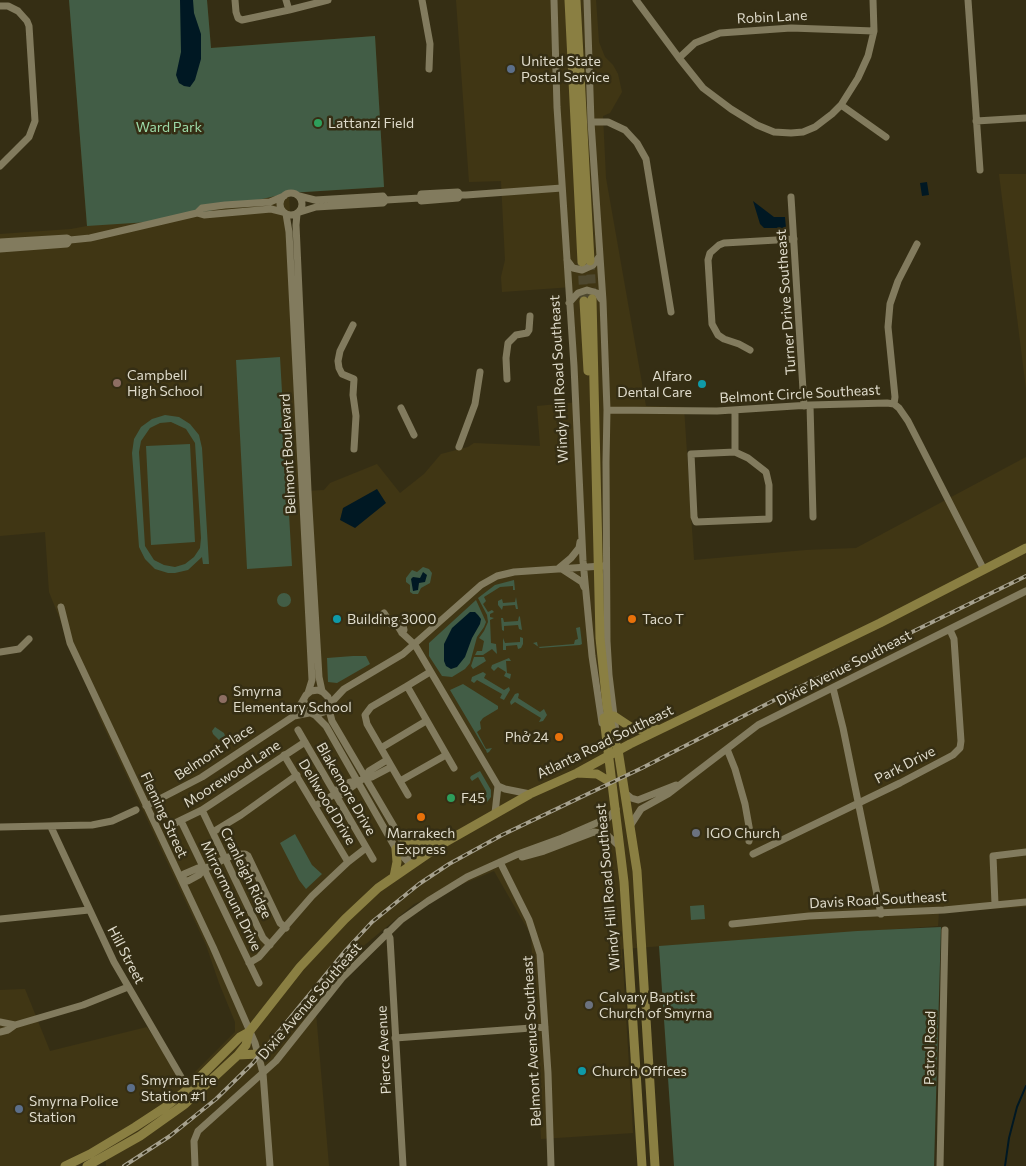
<!DOCTYPE html>
<html>
<head>
<meta charset="utf-8">
<style>
	body { margin:0 }
	canvas { display:block; background:#352e14 }
</style>
</head>
<body>
<canvas width="1026" height="1166"></canvas>
<script>
const c = document.querySelector('canvas').getContext('2d');
c.lineJoin = 'round';
function fill(path, color) { c.fillStyle = color; c.fill(path, 'evenodd'); }
const shape = rows => new Path2D(rows.map(r => 'M' + r).join(''));
function strokePath(path, color, width, dash) { c.strokeStyle = color; c.lineWidth = width; c.lineCap = dash ? 'butt' : 'round'; c.setLineDash(dash || []); c.stroke(path); }
function label(font, color, halo, rows, align = 'center') {
  c.font = font + ' Commissioner,sans-serif'; c.lineWidth = 5; c.setLineDash([]); c.textBaseline = 'middle'; c.strokeStyle = halo; c.fillStyle = color; for (const [text, x, y, turn = 0] of rows) {
    c.save(); c.translate(x, y); c.rotate((+turn || 0) * Math.PI / 180); c.textAlign = isNaN(turn) ? turn : align; if (halo) c.strokeText(text, 0, 0); c.fillText(text, 0, 0); c.restore();
  }
}
const built = shape([
	[69,0,207,0,211,48,375,36,384,187,289,193,304,491,324,490,330,483,377,464,400,493,424,474,441,454,468,447,474,443,540,446,537,406,579,402,572,287,502,292,501,277,505,260,501,181,469,182,456,0,596,0,599,42,605,57,613,65,618,74,622,92,610,113,603,116,606,178,646,406,684,407,694,560,806,550,856,548,1026,457,1026,907,939,912,938,926,622,949,633,1133,541,1139,531,935,494,871,414,904,337,968,315,1001,329,1166,106,1166,104,1143,78,1166,0,1166,0,990,25,989,50,1051,147,1027,184,1083,235,1032,235,1022,219,983,206,945,101,721,49,592,45,532,0,536,0,234,71,229,87,226],
	[999,174,1026,174,1026,389]
]);
const green = shape([
	[69,0,207,0,211,48,375,36,384,187,289,193,164,221,87,226],
	[280,357,292,566,247,569,236,360],
	[165,415,179,417,190,424,199,435,202,448,209,564,203,564,202,557,188,570,175,573,168,573,155,569,145,559,139,547,132,453,134,439,141,427,152,419],
	[171,422,186,429,195,443,201,538,200,548,194,557,185,564,175,567,164,565,154,560,145,546,139,452,141,441,150,428,160,423],
	[190,444,195,542,151,545,146,446],
	[423,567,429,569,432,573,430,583,421,588,418,594,413,594,410,592,410,585,406,582,406,578,412,570,417,572],
	[514,580,515,590,513,590,513,586,500,587,484,597,486,601,483,604,488,612,492,610,494,612,490,614,490,617,494,618,490,620,491,643,496,644,497,654,492,649,483,655,475,655,477,651,482,651,484,641,479,638,484,631,488,622,487,615,478,598,495,585],
	'277 600a7 7 0 1 1 14 0a7 7 0 1 1-14 0Z',
	[516,597,518,609,516,609,515,605,503,606,502,610,498,605,498,601,502,599,503,603,515,602],
	[476,600,486,622,484,627,477,637,470,663,465,669,452,677,442,676,429,656,429,643],
	[519,616,520,617,522,630,519,629,518,625,504,626,504,631,502,630,501,618,503,618,504,622,518,621],
	[580,627,582,644,580,645,540,648,533,643,537,642,538,647,574,644,575,640,578,639,576,628],
	[520,637,523,638,523,644,521,648,518,649,517,645,506,646,506,650,503,650,503,638,505,643,520,642],
	[353,656,366,656,370,664,337,683,328,682,327,658],
	[474,657,484,657,486,661,473,669,471,666],
	[509,658,511,661,506,661,507,673,511,674,510,679,504,676,506,672,498,667,494,671,491,668,492,665],
	[483,672,486,674,484,678,504,690,509,687,510,690,504,700,500,698,502,694,477,680,474,683,471,681,472,677],
	[463,684,498,706,498,709,483,718,480,722,481,729,477,732,486,749,492,748,489,752,487,753,486,750,485,749,450,690],
	[518,693,519,694,518,698,540,712,544,709,547,715,543,721,539,722,541,718,515,702,511,705,510,702,515,694],
	[215,727,224,733,225,736,220,741,213,734,212,731],
	[480,771,491,790,491,797,487,802,483,794,486,791,478,777,472,781,470,778,471,776],
	[295,834,312,865,322,874,306,889,299,880,280,843],
	[704,905,705,919,691,920,690,906],
	[941,927,934,1166,674,1166,659,946,857,931]
]);
const water = shape([
	[180,0,193,0,194,13,201,34,201,59,195,80,190,87,184,86,179,83,176,75,181,52],
	[927,182,929,195,922,196,920,183],
	[753,201,774,217,785,217,786,228,764,228,760,224],
	[377,489,386,503,355,528,340,520,343,508],
	[423,572,427,575,425,582,419,583,418,590,413,591,411,579,413,577,420,578],
	[470,612,475,612,478,615,481,619,480,624,472,638,465,657,457,667,451,669,446,666,444,661,444,644,452,628]
]);
const stream = shape([
	[1005,1166,1009,1138,1017,1107,1026,1086]
]);
const majorTunnel = shape([
	[590,261,592,298],
	[582,262,584,299]
]);
const minor = shape([
	[235,0,236,12,238,18,242,20,289,10,286,0],
	[422,0,430,44,429,69],
	[554,0,557,107,574,366,583,561,592,656,602,723],
	[587,0,591,122,603,301,607,410,606,462,607,641,609,675,616,732],
	[636,0,679,58,703,88,731,109,757,125,774,132,791,133,803,132,815,127,832,114,841,105,858,78,868,56,874,31,873,0],
	[968,0,980,170],
	[0,6,8,6,18,11,27,21,29,26,35,121,29,137,0,166],
	[289,10,328,0],
	[679,58,695,43,720,33,791,28,874,31],
	[841,105,886,137],
	[976,121,1026,118],
	[591,122,608,122,625,130,637,143,646,159,671,312],
	'280 204a11 11 0 1 1 22 0a11 11 0 1 1-22 0Z',
	[299,196,315,200,383,196,386,200],
	[791,197,804,406],
	[420,198,421,194,458,192,460,195,466,195,562,188],
	[300,212,316,207,383,203,386,200,420,198,421,201,458,198,460,195],
	[197,213,204,215,271,209,283,212],
	[286,214,289,232,312,680,308,693],
	[297,214,296,225,308,491,319,677,322,691],
	[0,242,67,238,70,240,90,238,197,213,202,208,225,205,270,202,284,196],
	[0,249,67,244,70,240],
	[567,260,573,268,582,270,593,265,599,257],
	[569,303,578,293,587,290,597,293,601,299],
	[353,325,340,351,338,361,339,368,342,374,354,379,353,395,356,416,354,449],
	[750,350,739,344,724,339,718,335,712,324,708,260,710,253,719,245,724,243,794,239],
	[507,379,506,358,508,343,516,335,527,333,529,330,530,316],
	[894,404,895,397,888,327,890,304,898,281,917,244],
	[810,405,813,517],
	[401,408,414,435],
	[607,410,717,411,810,405,887,403,894,404,899,408,908,421,984,570],
	[459,447,475,404,480,372],
	[735,452,748,458,766,472,769,485,769,519,696,522,694,517,691,454,735,452],
	[735,452,735,410],
	[559,568,571,558,579,548,580,542],
	[562,569,582,582,584,587],
	[61,607,70,643,213,947,255,1043,263,1073,270,1166],
	[384,613,391,624,398,623,403,625,404,630,402,633],
	[394,620,402,633,415,645,498,786,495,813],
	[0,652,19,649,29,639],
	[407,686,430,672],
	[833,688,843,728,881,914],
	[329,705,344,689,403,654,481,585,497,576,514,572,602,566],
	[328,706,332,721,399,835,407,852,411,865],
	[315,715,326,726,396,849,411,865],
	[294,716,306,695,311,691,318,690,323,692,328,697,329,705,324,712,315,715,307,711,304,701],
	[298,730,373,859],
	[381,748,426,721],
	[727,749,735,769,745,804,750,832,749,841],
	[284,755,348,862],
	[364,778,369,771,387,760],
	[400,781,446,755],
	[498,786,505,789,530,794],
	[625,793,631,798,638,800,676,785],
	[335,794,341,795,364,778,372,777,391,767],
	[408,795,367,724,365,715,371,707,407,686,454,768],
	[146,806,202,777,294,716,309,713],
	[315,806,335,794,338,789,350,782,358,782],
	[202,810,263,938,270,945],
	[181,821,259,983],
	[171,825,202,810,305,742],
	[630,826,641,809,668,794,758,725,1026,591],
	[0,827,92,825,112,821,136,810],
	[51,827,114,962,188,1089],
	[213,832,241,815,297,775],
	[753,854,900,783,953,755,960,748,961,741,954,639,950,630],
	[522,857,544,851,594,832,606,834,619,846],
	[500,862,529,920,540,954,548,1073,551,1166],
	[204,869,198,868,184,874,182,880,188,881,199,875,204,869,235,854,245,854,248,856,280,923,286,928],
	[995,904,993,856,1026,852],
	[0,919,89,910],
	[732,924,809,916,944,910,1026,902],
	[387,932,390,938,403,1166],
	[249,963,259,957,312,896,348,862,366,848],
	[0,1022,15,1025,8,1030,0,1032],
	[15,1025,83,1005,128,987],
	[395,1038,545,1027],
	[195,1166,194,1141,198,1131,276,1061,342,978,401,920,428,901,467,877,518,854,562,838,608,818,616,809],
	[940,1166,945,930]
]);
const major = shape([
	[569,0,582,262],
	[576,0,590,261],
	[592,299,600,638,607,706,612,733,618,750,637,871,655,1166],
	[584,301,588,371],
	[614,716,632,728,642,730,656,729],
	[604,718,624,882,642,1166],
	[577,773,597,774,612,783],
	[399,835,407,841,417,844,436,842,442,844],
	[394,877,397,862,396,849],
	[238,1055,258,1054],
	[65,1166,90,1154,135,1127,164,1108,188,1089,240,1037,249,1032,300,967,345,919,378,888,442,844,530,794,577,773,630,744,880,623,1026,548],
	[87,1166,140,1136,185,1104,238,1055,246,1045,249,1032]
]);
const rail = shape([
	[124,1166,170,1136,216,1099,253,1063,346,950,372,922,419,884,449,864,502,835,642,768,796,689,1026,576]
]);
const markers = [
	[511,69,5,"#5c6f8a"],
	[318,123,5,"#2e9e5b"],
	[117,383,5,"#8d6e63"],
	[702,384,5,"#0f9aa8"],
	[337,619,5,"#0f9aa8"],
	[632,619,5,"#e8710a"],
	[223,699,5,"#8d6e63"],
	[559,737,5,"#e8710a"],
	[451,798,5,"#2e9e5b"],
	[421,817,5,"#e8710a"],
	[696,833,5,"#6b7280"],
	[589,1005,5,"#6b7280"],
	[582,1071,5,"#0f9aa8"],
	[131,1088,5,"#5c6f8a"],
	[19,1109,5,"#5c6f8a"]
];
const streetNames = [
	["Robin Lane",772,17,-3],
	["Turner Drive Southeast",786,302,-94],
	["Windy Hill Road Southeast",559,379,-93],
	["Belmont Circle Southeast",800,394,-3],
	["Belmont Boulevard",288,454,-93],
	["Dixie Avenue Southeast",844,668,-27],
	["Atlanta Road Southeast",605,742,-26],
	["Belmont Place",214,752,-33],
	["Park Drive",905,765,-27],
	["Moorewood Lane",232,774,-33],
	["Blakemore Drive",346,789,60],
	["Dellwood Drive",327,802,59],
	["Fleming Street",164,815,65],
	["Cranleigh Ridge",246,873,64],
	["Windy Hill Road Southeast",608,887,-95],
	["Mirrormount Drive",231,896,64],
	["Davis Road Southeast",878,900,-3],
	["Hill Street",126,955,62],
	["Dixie Avenue Southeast",310,1001,-49],
	["Belmont Avenue Southeast",532,1041,-93],
	["Patrol Road",930,1048,-89],
	["Pierce Avenue",384,1050,-93]
];
const poiNames = [
	["United State",521,61],
	["Postal Service",521,77],
	["Lattanzi Field",328,123],
	["Campbell",127,375],
	["High School",127,391],
	["Alfaro",692,376,"right"],
	["Dental Care",692,392,"right"],
	["Building 3000",347,619],
	["Taco T",642,619],
	["Smyrna",233,691],
	["Elementary School",233,707],
	["Phở 24",549,737,"right"],
	["F45",461,798],
	["Marrakech",421,833,"center"],
	["Express",421,849,"center"],
	["IGO Church",706,833],
	["Calvary Baptist",599,997],
	["Church of Smyrna",599,1013],
	["Church Offices",592,1071],
	["Smyrna Fire",141,1080],
	["Station #1",141,1096],
	["Smyrna Police",29,1101],
	["Station",29,1117]
];
const parkNames = [
	["Ward Park",169,127]
];
fill(built, '#403614');
fill(green, '#425d46');
fill(water, '#001823');
strokePath(stream, '#001823', 2);
strokePath(majorTunnel, '#4e482f', 9, [9, 4.5]);
strokePath(minor, '#827b5e', 7);
strokePath(major, '#8a7f42', 9);
strokePath(rail, '#a6a18e', 4);
strokePath(rail, '#352e14', 2, [5.5]);
for (const [x, y, r, color] of markers) { const dot = new Path2D(); dot.arc(x, y, r, 0, 2 * Math.PI); c.fillStyle = color; c.fill(dot); strokePath(dot, '#352e14', 2); }
label('14px', '#dfdbcb', '#352e14', streetNames);
label('14px', '#dfdbcb', '#352e14', poiNames, 'left');
label('14px', '#9cd9a7', '#352e14', parkNames);
</script>
</body>
</html>
